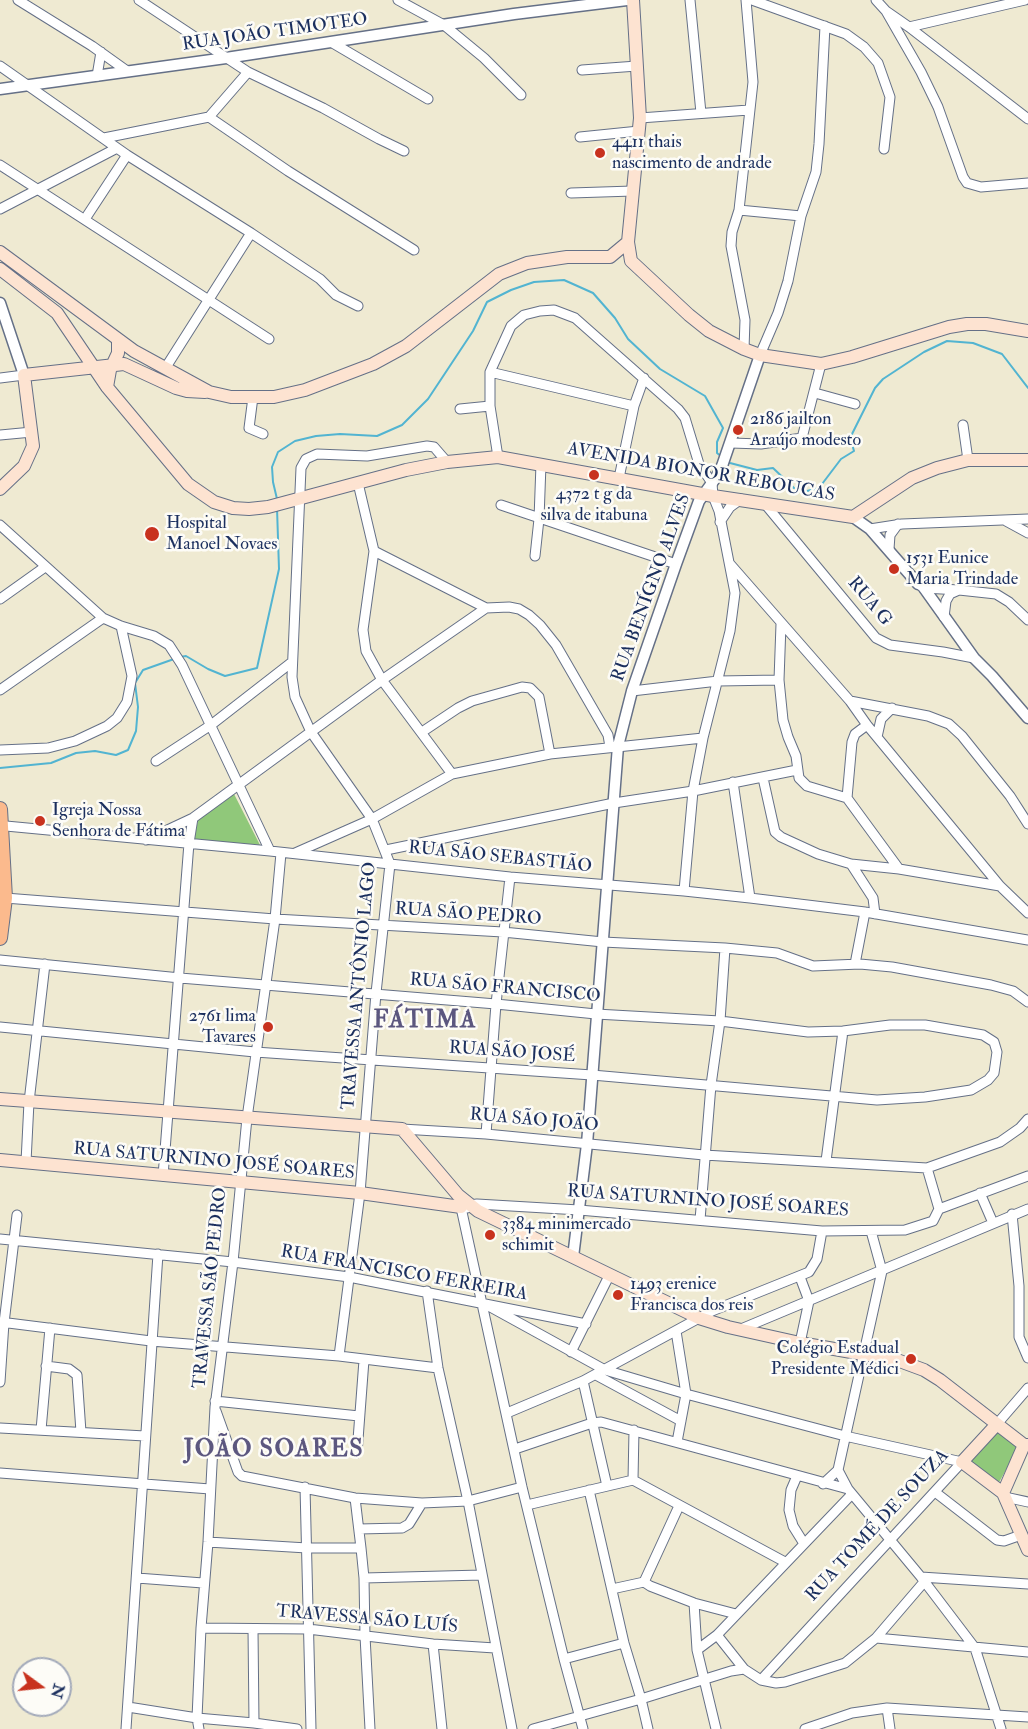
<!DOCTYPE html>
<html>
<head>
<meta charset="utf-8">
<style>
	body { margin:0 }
	#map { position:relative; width:1028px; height:1729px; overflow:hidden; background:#efead2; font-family:"IM FELL Double Pica",serif }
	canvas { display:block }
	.north { position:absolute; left:12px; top:1657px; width:60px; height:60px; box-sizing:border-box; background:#fdfcf7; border:2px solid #a3aaba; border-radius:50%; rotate:105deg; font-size:16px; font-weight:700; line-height:24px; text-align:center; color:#1b2f5e }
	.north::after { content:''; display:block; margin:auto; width:21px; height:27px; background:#c8321e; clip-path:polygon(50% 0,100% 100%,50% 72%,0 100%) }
</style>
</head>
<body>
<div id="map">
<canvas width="1028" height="1729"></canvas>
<div class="north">N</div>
</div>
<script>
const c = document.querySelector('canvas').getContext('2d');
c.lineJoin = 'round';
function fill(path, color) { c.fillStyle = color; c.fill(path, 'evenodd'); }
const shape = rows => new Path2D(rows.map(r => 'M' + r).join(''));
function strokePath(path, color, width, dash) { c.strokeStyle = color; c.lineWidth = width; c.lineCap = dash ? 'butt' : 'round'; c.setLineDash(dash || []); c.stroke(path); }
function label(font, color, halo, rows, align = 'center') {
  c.font = font + ' "IM FELL Double Pica",serif'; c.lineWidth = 5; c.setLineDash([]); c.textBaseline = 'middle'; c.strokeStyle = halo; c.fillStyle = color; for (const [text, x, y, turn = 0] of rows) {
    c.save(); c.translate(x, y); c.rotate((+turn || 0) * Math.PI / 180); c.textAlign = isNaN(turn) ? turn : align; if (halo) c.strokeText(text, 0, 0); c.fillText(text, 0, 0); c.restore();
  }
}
const green = shape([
	[234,794,260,845,194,840,198,820],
	[997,1432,1018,1448,997,1486,969,1463]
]);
const stream = shape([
	[726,461,730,463,757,470,773,468,794,488,807,491,819,488,841,459,854,451,852,444,852,434,875,388,883,379,924,352,947,341,973,343,1002,354,1028,388],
	[277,499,273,482,272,467,278,452,295,441,316,436,340,434,377,436,402,425,428,399,473,331,487,302,511,290,534,282,564,280,593,293,615,318,628,339,660,369,705,396,723,428,717,442,717,453,722,457],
	[180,657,186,656,208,669,225,676,257,668,279,569,277,508],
	[0,768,51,763,76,753,95,751,116,755,128,750,136,731,138,707,135,683,143,670,174,659]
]);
const minor = shape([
	[18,0,92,46,127,71],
	[139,0,248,72,323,108,379,139,404,151],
	[398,0,444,25,484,58,521,95],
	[690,0,701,113],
	[752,0,846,34,864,47,878,63,890,97,884,149],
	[876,0,886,11,909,27,1028,119],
	[886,11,921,72,938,107,963,177,967,183,981,187,1028,183],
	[909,27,1025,0],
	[331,42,428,99],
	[0,66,127,155,251,233,320,279,336,295,358,306],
	[582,70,637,66],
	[97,76,101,52],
	[209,117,288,171,414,250],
	[640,118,749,110],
	[580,137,639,131],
	[104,138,209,117,248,72],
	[0,165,269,339],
	[571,193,633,191],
	[0,209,117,148],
	[739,210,801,216],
	[85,219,127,155],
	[744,349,745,320,731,246,732,232,739,210,753,82,746,0],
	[760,355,778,313,788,281,801,216,816,172,819,144,825,26],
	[166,367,251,233],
	[490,372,634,406],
	[0,378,24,375],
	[815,393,855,404],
	[253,397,249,428,263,434],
	[460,409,490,406],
	[963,425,968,460],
	[0,435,32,432],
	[731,443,761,444,802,438,821,364],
	[498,457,490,406,490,372,511,326,524,315,540,311,554,310,575,318,678,409,685,418,699,464,712,483,713,496,719,511,735,593,730,631,703,738,693,791,684,891],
	[619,478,634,406,644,378],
	[358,483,374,551,486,608,509,607,519,609,529,615,540,625,556,645,608,735,610,747],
	[765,504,876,638,890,645,943,652,974,658],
	[501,505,676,564],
	[1006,521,1028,533],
	[720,522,730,507,741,499],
	[0,525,103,618,121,626,154,636,169,645,182,665,270,851,510,877,684,891,750,898,865,912,1028,940],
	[870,529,902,524,1028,519],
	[889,549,890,535,898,524],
	[374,551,363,630,366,651,382,680,452,774],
	[535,556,539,519,541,464],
	[730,564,850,701,867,725,1000,886,1028,913],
	[921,586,924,588,959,590,996,594,1009,602,1028,620],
	[0,599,45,567],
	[944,617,946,601,950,594,959,590],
	[781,624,779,680,783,720,788,737,796,756,799,778,807,786,847,798],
	[0,690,103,618],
	[632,691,718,681,779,680],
	[850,701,928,716,949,724,962,736,1010,796,1028,824],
	[867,725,855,734,852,742,847,798,899,869],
	[422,732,458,708,472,701,522,687,530,688,539,697,550,754],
	[877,737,881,719,892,708],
	[0,750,48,748,75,741,107,726,117,718,127,702,132,676,121,626],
	[156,761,211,725,292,662],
	[763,778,775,832,781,837,818,854,851,864,899,869,1000,886],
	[733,782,750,898],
	[6,826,270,851],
	[146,840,193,818,382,680,486,608],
	[386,850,614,803,693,791,797,770],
	[295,853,372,819,452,774,550,754,703,738],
	[851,864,873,898,875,914],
	[5,898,275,919,503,932,603,942,725,948,777,953,813,966,860,964,892,967,991,985,1013,991,1028,1002],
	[0,960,180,978,496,1004,596,1014,720,1021,808,1032,843,1031,890,1025,925,1025,983,1035,994,1042,997,1052,994,1073,988,1080,971,1090,925,1097,877,1100,592,1075,255,1052,0,1027],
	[855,964,865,912],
	[402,1129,486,1134,704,1155,927,1168,939,1209,1028,1176],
	[486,1134,496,1004,510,877],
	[826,1161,843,1031],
	[26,1162,29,1102,45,964],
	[927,1168,1000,1142,1020,1128,1028,1119],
	[163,1176,189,843,193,818],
	[980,1193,993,1223],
	[460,1203,522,1487,564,1659,583,1729],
	[467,1208,470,1205,477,1204,579,1210,822,1231,905,1230,933,1221,939,1209],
	[1012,1214,1019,1286,1019,1337,1028,1358],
	[700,1220,711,1085,720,1021,725,948],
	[0,1239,233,1262,349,1277,586,1324],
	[427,1291,438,1368,468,1501,512,1729],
	[485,1304,605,1370,686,1394,845,1436,962,1462,761,1680],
	[0,1322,151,1341,339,1356,438,1368],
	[741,1329,1028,1209],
	[676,1331,686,1394,677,1442],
	[800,1343,809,1301,800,1277],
	[571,1352,610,1274],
	[339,1356,360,1193,376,993,390,864,372,819,311,732,295,697,292,677,301,468,306,459,317,454,367,456,427,446,434,447,447,462],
	[46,1366,69,1369,77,1375,81,1432],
	[596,1375,681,1421],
	[583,1381,607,1486],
	[0,1382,4,1323,17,1215],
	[215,1401,359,1416],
	[216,1411,238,1472,242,1476,355,1498,422,1503,468,1501,522,1487],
	[507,1413,583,1381,712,1311,809,1272,817,1259,822,1231],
	[997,1424,1028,1388],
	[0,1428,145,1436],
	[41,1430,50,1328],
	[515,1449,592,1423,601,1422,848,1489,921,1577,975,1648,1001,1729],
	[357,1453,364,1360],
	[838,1470,848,1489],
	[0,1473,210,1489],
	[797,1476,791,1490,789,1510,793,1526,803,1542],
	[633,1480,634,1430],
	[823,1484,838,1470,882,1271,871,1231],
	[305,1487,311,1729],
	[589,1490,624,1643,641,1699,648,1729],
	[935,1492,997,1540,1004,1541,1021,1535],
	[1005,1497,1028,1502],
	[355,1498,361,1548],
	[527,1505,633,1480,785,1562],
	[359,1529,402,1528,409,1524,422,1503],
	[208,1542,307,1548,361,1548,364,1578,365,1636,370,1729],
	[921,1577,1028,1584],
	[137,1578,203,1583],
	[364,1578,482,1575],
	[644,1582,679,1506],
	[612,1589,644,1582,650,1586,694,1603,736,1614],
	[694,1603,697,1650,716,1729],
	[201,1628,308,1629,433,1644,495,1648],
	[253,1629,254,1723],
	[717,1635,744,1669],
	[876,1638,1028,1652],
	[433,1644,442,1729],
	[697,1650,717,1635,852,1494],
	[564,1659,624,1643],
	[128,1707,197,1718,254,1723,297,1729],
	[887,1708,890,1729],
	[126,1729,158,1254],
	[199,1729,197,1718,201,1628,208,1542,215,1407,233,1262,247,1118,275,919,281,853],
	[533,1729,641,1699,731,1671,744,1669,761,1680,776,1683,785,1682,845,1663,876,1638,924,1582],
	[805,1729,852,1713,887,1708,1028,1717]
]);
const tertiary = shape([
	[0,89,226,58,514,14,627,0],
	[0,303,24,375],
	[853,517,870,529,918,584],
	[924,588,974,658,992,676,1028,718],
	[573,1257,587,1144,618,746,632,691,676,564,699,501,717,476,722,466,760,355]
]);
const secondary = shape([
	[633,0,640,118,628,242,631,261,689,315,709,331,744,349,760,355,821,364,852,357,949,327,967,324,986,324,1028,331],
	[0,252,134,351,209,392,231,397,274,397,305,390,373,364,406,346,499,274,527,263,567,257,610,257,628,242],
	[0,269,57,313,107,387,188,484,214,502,233,508,249,509,268,507,406,470,447,462,498,457,713,496,853,517,912,478,937,468,968,460,1028,460],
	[107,387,110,370,118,353,118,340],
	[0,489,24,466,33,446,24,375,124,364,176,388,187,391,205,392],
	[0,1099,402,1129,458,1195,478,1211,699,1318,728,1327,800,1343,897,1360,924,1370,940,1380,1024,1445,1028,1445],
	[0,1160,360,1193,461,1207],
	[997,1424,962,1462,1003,1493,1028,1550],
	[1003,1493,1024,1445]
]);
const primary = shape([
	[0,809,5,898,0,938]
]);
const markers = [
	[600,153,6,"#c8321e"],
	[738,430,6,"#c8321e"],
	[594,475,6,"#c8321e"],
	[152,534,8,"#c8321e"],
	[894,569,6,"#c8321e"],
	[40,821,6,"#c8321e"],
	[268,1027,6,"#c8321e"],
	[490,1235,6,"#c8321e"],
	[618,1295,6,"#c8321e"],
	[911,1359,6,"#c8321e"]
];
const streetNames = [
	["RUA JOÃO TIMOTEO",275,33,-8],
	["AVENIDA BIONOR REBOUCAS",701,473,10],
	["RUA BENÍGNO ALVES",652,588,-70],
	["RUA G",869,602,50],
	["RUA SÃO SEBASTIÃO",500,858,6],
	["RUA SÃO PEDRO",468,915,4],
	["TRAVESSA ANTÔNIO LAGO",360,986,-85],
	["RUA SÃO FRANCISCO",505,989,5],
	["RUA SÃO JOSÉ",512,1053,4],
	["RUA SÃO JOÃO",534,1121,5],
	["RUA SATURNINO JOSÉ SOARES",214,1162,5],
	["RUA SATURNINO JOSÉ SOARES",708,1202,4],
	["RUA FRANCISCO FERREIRA",404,1274,10],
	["TRAVESSA SÃO PEDRO",211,1288,-84],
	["RUA TOMÉ DE SOUZA",878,1526,-47],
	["TRAVESSA SÃO LUÍS",367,1620,5]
];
const poiNames = [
	["4411 thais",612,143],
	["nascimento de andrade",612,164],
	["2186 jailton",750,420],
	["Araújo modesto",750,441],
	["4372 t g da",594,495,"center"],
	["silva de itabuna",594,516,"center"],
	["Hospital",166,524],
	["Manoel Novaes",166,545],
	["1531 Eunice",906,559],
	["Maria Trindade",906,580],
	["Igreja Nossa",52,811],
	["Senhora de Fátima",52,832],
	["2761 lima",256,1017,"right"],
	["Tavares",256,1038,"right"],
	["3384 minimercado",502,1225],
	["schimit",502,1246],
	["1493 erenice",630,1285],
	["Francisca dos reis",630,1306],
	["Colégio Estadual",899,1349,"right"],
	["Presidente Médici",899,1370,"right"]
];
const districtNames = [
	["FÁTIMA",425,1022],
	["JOÃO SOARES",274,1451]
];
fill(green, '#90c87a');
strokePath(stream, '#52b4d1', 2);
strokePath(minor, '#657087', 11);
strokePath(tertiary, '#657087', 13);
strokePath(secondary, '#657087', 14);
strokePath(primary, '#657087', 16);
strokePath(minor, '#fff', 9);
strokePath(tertiary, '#fff', 10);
strokePath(secondary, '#fde3d1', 12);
strokePath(primary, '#fbba8d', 14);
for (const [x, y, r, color] of markers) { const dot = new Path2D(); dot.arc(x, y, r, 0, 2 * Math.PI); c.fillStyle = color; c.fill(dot); strokePath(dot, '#fdfcf7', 2); }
label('18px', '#1b2f5e', '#fdfcf7', streetNames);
label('18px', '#1b2f5e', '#fdfcf7', poiNames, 'left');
c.letterSpacing = '1.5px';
label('bold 24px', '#5c577f', '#fdfcf7', districtNames);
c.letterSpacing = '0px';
</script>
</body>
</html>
